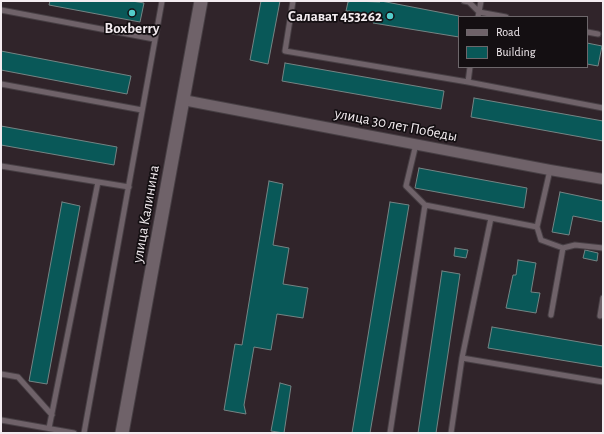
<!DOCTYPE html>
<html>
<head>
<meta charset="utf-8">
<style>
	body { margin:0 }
	#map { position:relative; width:604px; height:434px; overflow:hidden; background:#30242a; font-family:"Alegreya Sans",sans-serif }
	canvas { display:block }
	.frame { position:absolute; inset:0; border:2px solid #f3ecf0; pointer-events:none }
	.legend { position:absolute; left:458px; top:16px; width:130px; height:52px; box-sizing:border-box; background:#140f12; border:1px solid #6d676b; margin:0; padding:5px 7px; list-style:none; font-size:12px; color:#f3ecf0 }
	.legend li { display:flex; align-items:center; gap:8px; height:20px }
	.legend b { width:20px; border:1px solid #6d676b }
</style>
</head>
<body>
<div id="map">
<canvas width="604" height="434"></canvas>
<div class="frame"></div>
<ul class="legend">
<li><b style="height:5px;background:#6f6269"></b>Road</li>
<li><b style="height:11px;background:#095858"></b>Building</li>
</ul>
</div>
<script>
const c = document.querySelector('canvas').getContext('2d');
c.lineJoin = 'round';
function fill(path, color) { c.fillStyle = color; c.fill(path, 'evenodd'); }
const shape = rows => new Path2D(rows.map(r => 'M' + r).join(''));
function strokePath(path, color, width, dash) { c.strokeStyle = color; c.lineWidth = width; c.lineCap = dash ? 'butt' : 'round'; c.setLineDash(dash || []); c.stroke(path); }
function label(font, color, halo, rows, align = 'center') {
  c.font = font + ' "Alegreya Sans",sans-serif'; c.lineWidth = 3.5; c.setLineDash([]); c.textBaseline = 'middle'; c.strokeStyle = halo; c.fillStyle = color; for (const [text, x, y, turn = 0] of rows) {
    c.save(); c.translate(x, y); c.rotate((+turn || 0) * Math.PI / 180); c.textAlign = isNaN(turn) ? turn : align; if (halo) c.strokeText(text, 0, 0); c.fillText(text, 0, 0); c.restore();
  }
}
const building = shape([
	[50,1,132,1,144,3,140,22,49,5,50,1],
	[261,1,280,1,268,64,250,60,261,1],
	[352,1,380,2,381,1,459,16,459,37,373,23,373,21,349,17,350,11,346,11,348,2,352,1],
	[587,43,602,46,598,66,587,64,587,43],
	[1,51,131,76,127,94,1,70,1,51],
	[285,63,444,91,441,109,282,81,285,63],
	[474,98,603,121,603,141,471,117,474,98],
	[1,126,117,147,114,165,1,145,1,126],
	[419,168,527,188,524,208,415,188,419,168],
	[269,181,283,184,273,245,289,248,283,284,308,288,303,318,277,314,271,350,254,347,244,405,246,414,224,410,235,344,242,345,269,181],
	[560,192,603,201,603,222,573,216,569,235,552,232,560,192],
	[62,202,80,206,47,384,29,381,62,202],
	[390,202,409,205,370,433,352,433,390,202],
	[455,248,468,250,466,258,454,256,455,248],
	[585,250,598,253,597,261,583,258,585,250],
	[518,260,536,263,531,292,540,293,536,313,506,308,513,275,516,275,518,260],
	[442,271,460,274,441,400,436,433,418,433,442,271],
	[492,327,603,346,603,367,488,348,492,327],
	[280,383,291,386,284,433,271,431,280,383]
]);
const service = shape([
	[293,1,285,51,468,82,603,108],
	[464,1,469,2,479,12,478,17],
	[481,1,479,12,506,17],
	[1,10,154,39],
	[587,32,598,34],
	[468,82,470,67],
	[1,84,142,110],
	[416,144,406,186,425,205],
	[1,166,129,187],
	[537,227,541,240,563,248,575,245,603,248],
	[551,315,563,248],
	[600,316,603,298],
	[462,358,603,382],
	[1,374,18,377,52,415],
	[1,420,74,433],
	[49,428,98,182],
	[84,433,162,1],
	[390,433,425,205,537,227,550,170],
	[451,433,462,358,491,218]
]);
const minor = shape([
	[183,100,550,170,603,179]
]);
const tertiary = shape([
	[122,433,201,1]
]);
const markers = [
	[132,13,4,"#53cdcb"],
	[390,16,4,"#53cdcb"]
];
const poiNames = [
	["Салават 453262",382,16],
	["Boxberry",132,28,"center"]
];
const streetNames = [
	["улица 30 лет Победы",396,125,11],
	["улица Калинина",146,214,-80]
];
fill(building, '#095858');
strokePath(building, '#748484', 1);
strokePath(service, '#473f44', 7);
strokePath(minor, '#473f44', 12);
strokePath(tertiary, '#473f44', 15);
strokePath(service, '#6f6269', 5);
strokePath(minor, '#6f6269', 10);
strokePath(tertiary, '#6f6269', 13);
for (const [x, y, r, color] of markers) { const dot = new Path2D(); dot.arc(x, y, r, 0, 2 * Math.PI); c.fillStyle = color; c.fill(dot); strokePath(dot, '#140f12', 1.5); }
label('bold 15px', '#f3ecf0', '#140f12', poiNames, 'right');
label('15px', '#f3ecf0', '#140f12', streetNames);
</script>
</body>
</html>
